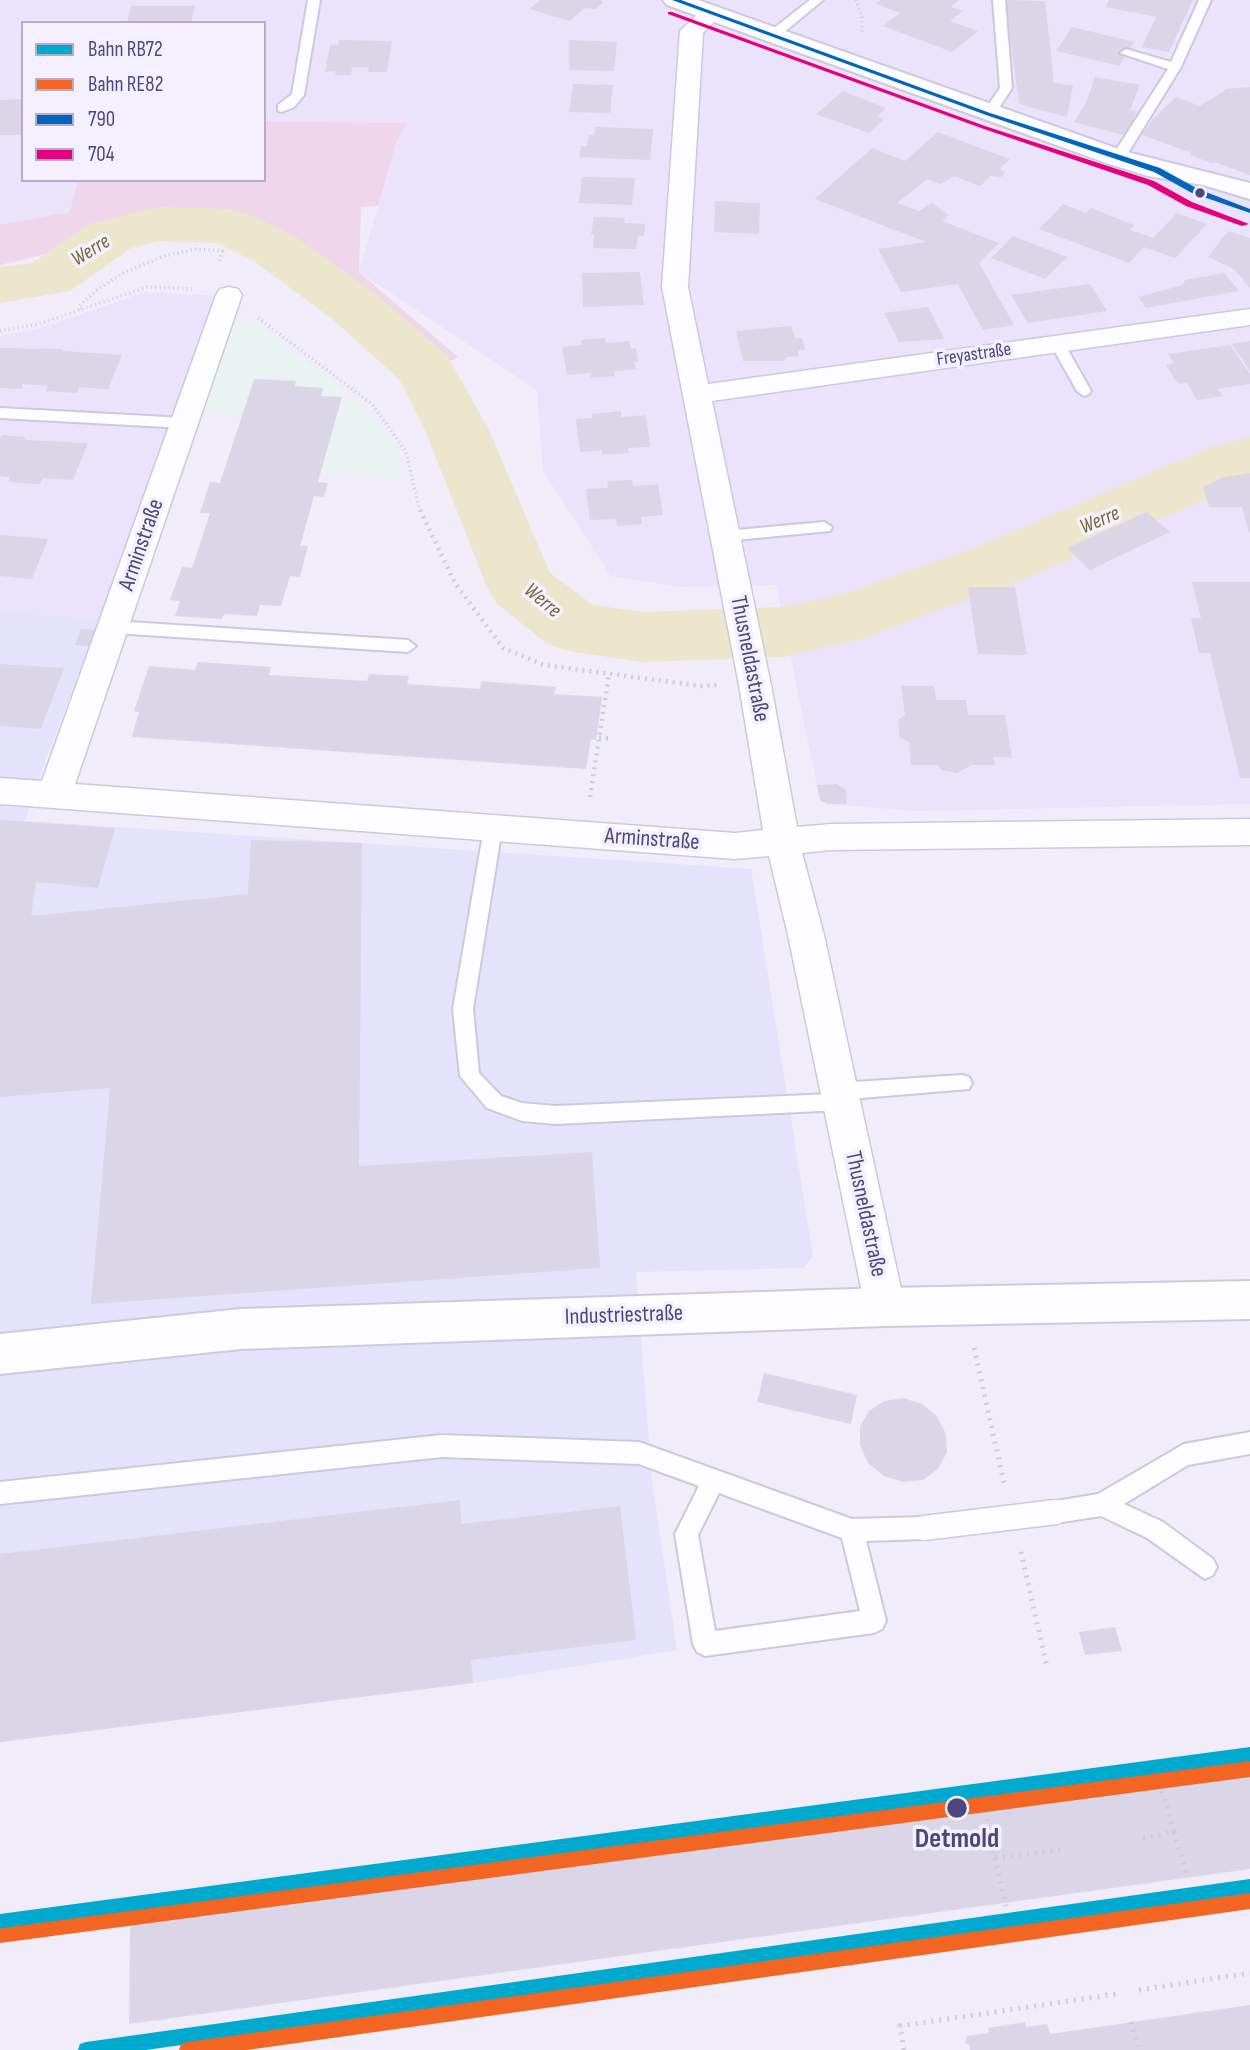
<!DOCTYPE html>
<html>
<head>
<meta charset="utf-8">
<style>
	body { margin:0 }
	#map { position:relative; width:1250px; height:2050px; overflow:hidden; background:#f0ecf9; font-family:"Sofia Sans Condensed",sans-serif }
	canvas { display:block }
	.legend { position:absolute; left:21px; top:21px; width:245px; height:161px; box-sizing:border-box; background:#f5f0ff; border:2px solid #b2adca; margin:0; padding:9px 12px; list-style:none; font-size:21px; color:#4d487b }
	.legend li { display:flex; align-items:center; gap:14px; height:35px }
	.legend b { width:35px; border:2px solid #b2adca }
</style>
</head>
<body>
<div id="map">
<canvas width="1250" height="2050"></canvas>
<ul class="legend">
<li><b style="height:9px;background:#00a9ce"></b>Bahn RB72</li>
<li><b style="height:9px;background:#f26522"></b>Bahn RE82</li>
<li><b style="height:9px;background:#0065bd"></b>790</li>
<li><b style="height:9px;background:#e5007d"></b>704</li>
</ul>
</div>
<script>
const c = document.querySelector('canvas').getContext('2d');
c.lineJoin = 'round';
function fill(path, color) { c.fillStyle = color; c.fill(path, 'evenodd'); }
const shape = rows => new Path2D(rows.map(r => 'M' + r).join(''));
function strokePath(path, color, width, dash) { c.strokeStyle = color; c.lineWidth = width; c.lineCap = dash ? 'butt' : 'round'; c.setLineDash(dash || []); c.stroke(path); }
function label(font, color, halo, rows, align = 'center') {
  c.font = font + ' "Sofia Sans Condensed",sans-serif'; c.lineWidth = 7; c.setLineDash([]); c.textBaseline = 'middle'; c.strokeStyle = halo; c.fillStyle = color; for (const [text, x, y, turn = 0] of rows) {
    c.save(); c.translate(x, y); c.rotate((+turn || 0) * Math.PI / 180); c.textAlign = isNaN(turn) ? turn : align; if (halo) c.strokeText(text, 0, 0); c.fillText(text, 0, 0); c.restore();
  }
}
const residential = shape([
	[0,0,1250,0,1250,804,916,811,827,804,820,800,776,585,682,587,611,576,543,471,537,390,359,272,397,140,405,123,264,121,264,23,23,23,23,180,78,180,70,212,0,226],
	[145,292,220,296,100,619,0,612,0,336,40,328]
]);
const commercial = shape([
	[0,612,100,619,46,759,25,821,751,869,813,1256,804,1268,636,1272,652,1480,677,1650,473,1683,0,1742]
]);
const education = shape([
	[228,320,254,322,365,407,398,453,403,480,226,464,242,416,195,412]
]);
const green = shape([
	[264,121,406,123,397,140,378,206,361,207,359,272,458,357,445,364,288,242,236,219,176,211,145,212,59,251,0,265,0,225,70,212,78,180,264,180]
]);
const river = shape([
	[159,207,228,209,248,214,297,238,373,292,447,355,489,430,550,573,593,605,643,612,782,607,847,593,989,542,1213,446,1250,437,1250,480,1037,574,859,640,782,657,643,662,574,652,549,645,497,604,487,587,425,430,399,379,331,318,255,262,217,243,159,241,131,248,70,291,0,303,0,267,32,263,89,224,159,207]
]);
const building = shape([
	[540,0,600,0,603,2,596,9,584,8,570,21,529,9],
	[881,0,959,0,951,7,963,11,950,21,978,31,952,52,883,26,900,13,876,4],
	[1005,0,1045,1,1054,83,1073,85,1067,117,1019,104],
	[1109,0,1193,0,1169,52,1142,47,1156,17,1106,7],
	[131,6,195,6,191,23,127,23],
	[1072,27,1134,42,1119,66,1056,51],
	[339,40,392,41,387,72,368,72,369,67,352,67,351,75,335,75,336,71,325,72,330,45,338,45],
	[569,40,617,42,614,71,569,70],
	[1095,77,1140,85,1130,110,1137,111,1127,136,1074,122,1086,103],
	[573,84,613,85,610,113,569,112],
	[1250,87,1250,175,1215,162,1214,164,1190,155,1192,153,1142,135,1153,119,1176,97,1200,106,1227,89],
	[843,91,886,108,877,117,884,119,869,133,816,114],
	[23,99,23,135,0,135,0,100],
	[595,127,653,129,650,160,579,157,581,146,587,146,589,135,594,135],
	[938,132,1010,159,1000,168,1005,173,1001,177,991,176,980,186,954,176,941,184,927,179,897,203,919,211,932,203,949,215,942,221,999,243,979,263,1014,325,983,330,958,284,901,292,878,249,926,242,815,199,872,148,905,161],
	[582,177,635,178,632,205,579,203],
	[715,201,760,203,759,234,714,232],
	[1063,204,1086,213,1091,208,1134,225,1130,230,1153,238,1177,213,1207,224,1175,258,1144,247,1129,263,1039,229],
	[594,217,625,218,624,223,645,224,644,236,638,236,636,249,593,248,594,234,591,234],
	[1228,231,1250,238,1250,288,1234,269,1208,257],
	[1013,236,1067,257,1045,279,991,258],
	[640,272,644,305,583,307,582,273],
	[1224,273,1239,291,1146,308,1138,297,1183,285,1185,280],
	[1090,284,1107,311,1028,323,1011,295],
	[928,307,944,339,899,342,884,313],
	[791,326,795,338,802,338,805,350,798,350,799,356,787,357,784,361,743,361,736,331],
	[605,338,606,343,630,341,631,349,636,348,638,362,634,362,636,369,614,371,615,376,591,378,590,373,567,375,562,347,582,345,581,340],
	[1250,341,1250,371,1232,344],
	[1230,345,1250,374,1250,384,1218,389,1223,396,1197,400,1187,383,1178,384,1166,365,1174,363,1168,354],
	[0,348,61,349,63,351,122,355,108,389,80,387,77,393,46,391,48,386,23,384,21,389,0,388],
	[254,379,296,381,295,386,323,388,321,396,342,397,318,482,328,483,324,497,314,496,300,546,308,546,300,577,290,576,281,606,260,605,257,616,224,614,222,619,175,616,180,601,170,600,182,567,192,568,210,513,200,513,210,482,220,483],
	[621,411,621,417,646,415,650,447,628,448,629,453,602,455,602,450,580,452,576,419,592,418,592,414],
	[3,435,24,437,26,440,88,443,73,480,43,478,40,484,8,482,10,477,0,476,0,438],
	[1250,473,1250,532,1249,532,1242,507,1209,507,1203,487,1224,477],
	[632,480,633,486,658,484,663,515,641,517,642,524,617,526,616,519,590,520,586,489,608,488,607,481],
	[1147,512,1170,532,1090,570,1067,548],
	[0,535,48,539,32,579,0,576],
	[1192,582,1250,582,1250,778,1240,778,1210,653,1199,653,1191,618,1201,618],
	[968,587,1015,587,1027,655,978,654],
	[81,629,96,630,89,646,75,645],
	[198,662,271,667,269,675,367,681,369,674,409,676,407,684,480,689,481,681,556,687,554,694,602,697,596,740,591,739,586,769,132,737,139,712,134,711,149,666,195,670],
	[0,664,64,668,41,729,0,726],
	[901,686,934,686,936,700,966,700,968,715,1005,715,1012,758,993,757,995,765,972,765,957,773,942,770,937,765,911,765,909,742,900,738,898,720,905,715],
	[837,784,846,790,847,804,827,804,820,800,817,785],
	[0,820,115,828,98,888,36,882,31,916,248,894,251,840,362,843,359,1166,592,1152,600,1268,91,1304,110,1088,0,1097],
	[764,1373,857,1395,851,1424,757,1402],
	[903,1398,922,1404,937,1416,946,1434,947,1452,938,1469,923,1480,903,1482,884,1476,868,1463,860,1445,860,1426,869,1411,884,1401],
	[460,1500,461,1524,620,1506,636,1640,471,1660,473,1683,0,1742,0,1554],
	[1115,1627,1122,1651,1085,1655,1079,1632],
	[1250,1776,1250,1869,129,2024,130,1924],
	[1250,2005,1250,2050,970,2050,969,2045,965,2043,967,2036,989,2033,988,2028,1025,2022,1026,2027,1047,2024,1050,2034]
]);
const pathFar2 = shape([
	[856,0,862,17,862,33],
	[81,309,79,306,97,290,121,274,164,256,195,249,222,251,219,263],
	[258,318,372,404,406,452,420,512],
	[0,331,39,324,147,287,192,289]
]);
const pathFar1 = shape([
	[420,510,455,583,503,648,544,665,701,686,717,685],
	[599,738,608,738],
	[590,797,609,674]
]);
const path = shape([
	[974,1348,1004,1483],
	[1021,1552,1047,1667],
	[985,1811,995,1858,1060,1850],
	[1174,1832,1188,1878],
	[1143,1838,1174,1832,1161,1788],
	[995,1858,1006,1906],
	[1139,1990,1250,1973],
	[1131,2022,1139,2050],
	[904,2050,900,2026,1116,1994]
]);
const lane = shape([
	[308,0,320,0,304,95,294,107,282,112,278,111,278,105,292,94,308,0],
	[810,0,823,0,777,38,769,38,769,32,810,0],
	[993,0,1005,0,1012,88,993,117,988,118,982,114,1000,88,993,0],
	[1199,0,1211,0,1181,67,1123,161,1113,161,1111,158,1168,69,1120,53,1126,49,1171,62,1199,0],
	[1057,339,1064,343,1091,391,1089,394,1084,396,1077,391,1050,343,1057,339],
	[0,408,185,418,192,423,185,428,0,418,0,408],
	[824,522,832,527,830,531,725,541,717,536,725,531,824,522],
	[114,621,408,640,416,646,408,652,114,633,106,627,114,621],
	[493,821,499,823,502,828,473,1009,479,1073,501,1096,522,1103,556,1106,831,1094,832,1085,839,1083,962,1075,969,1077,972,1083,969,1089,849,1099,848,1108,841,1110,556,1124,522,1121,487,1108,460,1076,453,1009,484,828,487,823,493,821],
	[1250,1432,1250,1454,1188,1465,1124,1504,1163,1522,1213,1559,1217,1567,1213,1575,1205,1579,1147,1538,1101,1516,1056,1523,1048,1520,1045,1512,1048,1504,1056,1501,1098,1494,1184,1444,1250,1432],
	[442,1435,639,1442,852,1519,924,1517,932,1520,935,1528,932,1536,924,1539,866,1541,886,1621,882,1629,874,1633,705,1656,697,1652,693,1644,675,1534,699,1486,639,1464,442,1457,0,1504,0,1482,442,1435],
	[719,1493,842,1538,860,1611,715,1631,698,1535,719,1493]
]);
const street = shape([
	[712,6,720,8,723,13,703,33,688,287,708,384,1250,309,1250,325,712,401,771,685,797,827,831,824,1250,819,1250,845,831,850,802,853,824,935,905,1307,899,1320,885,1326,871,1320,865,1307,788,935,769,856,735,859,0,804,0,778,42,781,216,295,220,289,229,287,238,289,242,295,75,784,735,833,763,830,739,685,662,287,680,31,704,8,712,6]
]);
const secondary = shape([
	[663,0,698,0,1127,152,1250,183,1250,199,1203,185,1148,176,1109,164,667,5,663,0],
	[1250,1281,1250,1319,885,1326,241,1349,0,1374,0,1334,241,1309,885,1288,1250,1281]
]);
const laneBridge = shape([
	[924,1528,1056,1512]
]);
const bus1 = shape([
	[672,0,681,0,990,113,1160,168,1198,189,1250,209,1250,213,1192,193,1154,172,986,115,672,0]
]);
const bus2 = shape([
	[668,12,672,12,985,126,1154,181,1192,202,1249,224,1242,226,1186,206,1148,185,981,128,668,14,668,12]
]);
const rail1 = shape([
	[1250,1747,1250,1763,0,1930,0,1914,1250,1747],
	[1250,1879,1250,1895,146,2050,78,2050,80,2044,86,2042,1250,1879]
]);
const rail2 = shape([
	[1250,1761,1250,1777,0,1943,0,1929,2,1928,1250,1761],
	[1250,1893,1250,1909,247,2050,179,2050,181,2044,187,2042,1250,1893]
]);
const markers = [
	[1200,193,6,"#4d487b"],
	[957,1808,11,"#4d487b"]
];
const farStreetnames = [
	["Freyastraße",974,355,-8]
];
const farWaternames = [
	["Werre",91,251,-32],
	["Werre",1100,521,-23],
	["Werre",542,601,40]
];
const streetNames = [
	["Arminstraße",142,545,-71],
	["Thusneldastraße",749,659,79],
	["Arminstraße",652,840,4],
	["Thusneldastraße",865,1214,78],
	["Industriestraße",624,1316,-2]
];
const nearStopnames = [
	["Detmold",957,1840]
];
fill(residential, '#eae3fb');
fill(commercial, '#e5e3fc');
fill(education, '#e9f4f2');
fill(green, '#efd6eb');
fill(river, '#ece7cc');
fill(building, '#dad6e8');
strokePath(lane, '#cdc9dc', 4);
strokePath(street, '#cdc9dc', 3);
strokePath(secondary, '#cecadd', 4);
strokePath(pathFar2, '#cdccda', 3.5, [1, 3.5]);
strokePath(pathFar1, '#cdccda', 4.5, [2, 5]);
strokePath(path, '#cdccda', 5, [2, 6]);
fill(lane, '#fdfcfe');
fill(street, '#fdfcfe');
fill(secondary, '#fdfcfe');
strokePath(laneBridge, '#cdc9dc', 27, []);
strokePath(laneBridge, '#fdfcfe', 24);
fill(bus1, '#0065bd');
fill(bus2, '#e5007d');
fill(rail1, '#00a9ce');
fill(rail2, '#f26522');
for (const [x, y, r, color] of markers) { const dot = new Path2D(); dot.arc(x, y, r, 0, 2 * Math.PI); c.fillStyle = color; c.fill(dot); strokePath(dot, '#f5f0ff', 2.5); }
label('19px', '#4d487b', '#f5f0ff', farStreetnames);
label('italic 21px', '#726d35', '#f5f0ff', farWaternames);
label('23px', '#4d487b', '#f5f0ff', streetNames);
label('bold 28px', '#4d487b', '#f5f0ff', nearStopnames);
</script>
</body>
</html>
